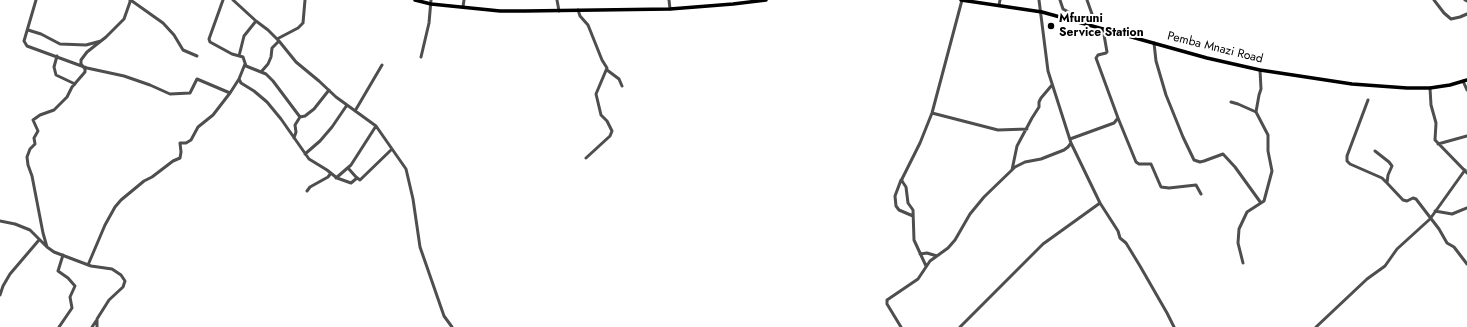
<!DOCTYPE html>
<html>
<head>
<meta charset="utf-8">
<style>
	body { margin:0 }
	canvas { display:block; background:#fff }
</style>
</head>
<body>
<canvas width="1467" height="327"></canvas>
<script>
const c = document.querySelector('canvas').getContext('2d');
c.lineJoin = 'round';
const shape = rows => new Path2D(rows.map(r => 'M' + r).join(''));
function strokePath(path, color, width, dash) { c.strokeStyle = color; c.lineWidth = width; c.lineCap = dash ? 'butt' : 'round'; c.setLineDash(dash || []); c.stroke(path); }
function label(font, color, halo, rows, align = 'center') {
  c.font = font + ' Jost,sans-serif'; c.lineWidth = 4; c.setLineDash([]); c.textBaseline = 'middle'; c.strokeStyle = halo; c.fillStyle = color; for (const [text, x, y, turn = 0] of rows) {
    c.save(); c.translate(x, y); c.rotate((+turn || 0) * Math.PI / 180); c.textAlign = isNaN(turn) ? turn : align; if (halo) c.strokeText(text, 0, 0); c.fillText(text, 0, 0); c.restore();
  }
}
const minor = shape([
	[36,0,24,41,27,46,87,68,124,76,150,85,170,94,190,93,197,79,230,93,239,79],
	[223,0,209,39,210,42,232,54,243,57,246,66,261,72,268,64,271,57,272,48,279,41],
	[233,0,256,21,268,30,279,41,296,62,319,81,336,97,376,126,406,169,413,199,420,247,444,316,452,327],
	[557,0,559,11],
	[669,0,670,9],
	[1039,0,1048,71,1071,143,1100,203,1118,231,1120,238,1126,243,1140,266,1167,313,1174,327],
	[1060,0,1063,9,1074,15,1076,22],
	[1087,0,1092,14,1091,21,1089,25],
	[1434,0,1444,13,1451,19,1460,17,1467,14],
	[1465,0,1467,1],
	[132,1,163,23,174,35,183,50,197,56],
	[999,5,1000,0],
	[463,7,464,0],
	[578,10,580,16,588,25,602,60,607,68,596,94,601,115,607,121,612,131,610,136,586,158],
	[28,30,41,34,60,44,86,45,101,41],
	[277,39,298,28,303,23,305,0],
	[1154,43,1156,61,1166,95,1183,137,1194,160,1200,162,1204,161,1223,154,1235,167,1261,203],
	[57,56,54,67,56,75,75,84],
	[239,56,244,36,256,21],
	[421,57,429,23,431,0],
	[245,64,239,79,241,83,254,91,267,102,281,119,309,159,327,170,337,178,351,183,357,178],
	[607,70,619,79,622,86],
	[261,72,266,74,273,81,300,117,295,125,296,132,294,138],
	[1463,81,1467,90],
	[1430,88,1431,105,1436,123,1435,140,1467,173],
	[1368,100,1347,156,1347,161,1350,164,1382,178,1387,183],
	[1231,102,1238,104,1256,112],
	[355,111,382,65],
	[932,113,998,130,1027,129],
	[300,117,305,116,314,109,329,90],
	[1118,118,1136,162,1139,164,1151,164,1161,187,1169,188,1196,185,1201,194],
	[1070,139,1114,123,1118,118,1096,58,1098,55,1106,53,1107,52,1103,29],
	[1438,144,1467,136],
	[1375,151,1389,162,1392,166,1388,175,1387,183,1403,200,1407,201,1413,198,1416,199,1439,229,1447,243,1454,247,1467,264],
	[305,154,320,141,332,127,347,105],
	[348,168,356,177,360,180,392,149],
	[1012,170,1017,146,1032,118,1039,107,1039,102,1041,98,1052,85],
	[336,178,351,165,376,126],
	[901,180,895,196,896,206,899,210,913,216],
	[307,191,310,187,328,177,331,173],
	[1435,211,1452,214,1467,208],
	[0,221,15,224,30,230,47,247,54,252,91,266,112,269,121,275,125,281,123,287,109,300,97,319,97,327],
	[47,247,43,233,32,176,28,165,27,157,30,149,35,144,34,138,38,131,33,120,40,115,54,110,67,97,72,87,85,72,85,69,81,64,81,60,87,52,106,37,124,19,130,2,130,0],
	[920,254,927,253,937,256],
	[1243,263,1238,243,1239,229,1247,212,1264,201,1272,171,1268,151,1268,135,1256,112,1259,95,1261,89,1260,70],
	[88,265,105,225,115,207,121,200,144,181,152,177,173,161,180,158,181,152,180,143,186,143,191,140,198,127,213,115,230,93],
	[926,266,914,240,913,210,908,203,906,187,902,181,902,179,920,143,932,113,962,0],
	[0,295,3,286,10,274,39,240],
	[59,327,72,308,70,297,75,286,68,278,58,271,63,255],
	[92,327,96,321],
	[901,327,887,304,887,300,918,279,930,261,948,248,955,240,970,214,984,197,1015,167,1025,162,1041,159,1064,150,1068,147,1071,143],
	[960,327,1043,244,1100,203],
	[1316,327,1367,279,1385,266,1397,249,1430,219,1465,170]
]);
const major = shape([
	[415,0,431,4,500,11,525,11,670,9,733,4,766,0],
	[961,0,1042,12,1207,58,1260,70,1352,84,1407,88,1430,88,1450,85,1467,80]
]);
const markers = [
	[1051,26,4,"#000"]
];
const poiNames = [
	["Mfuruni",1059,19],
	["Service Station",1059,33]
];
const streetNames = [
	["Pemba Mnazi Road",1215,48,14]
];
strokePath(minor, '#4e4e4e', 3);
strokePath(major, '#000', 3.5);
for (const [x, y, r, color] of markers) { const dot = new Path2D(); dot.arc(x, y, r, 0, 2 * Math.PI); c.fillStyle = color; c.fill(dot); strokePath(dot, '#fff', 1.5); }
label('bold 12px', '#000', '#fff', poiNames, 'left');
label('12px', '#000', '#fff', streetNames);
</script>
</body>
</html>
